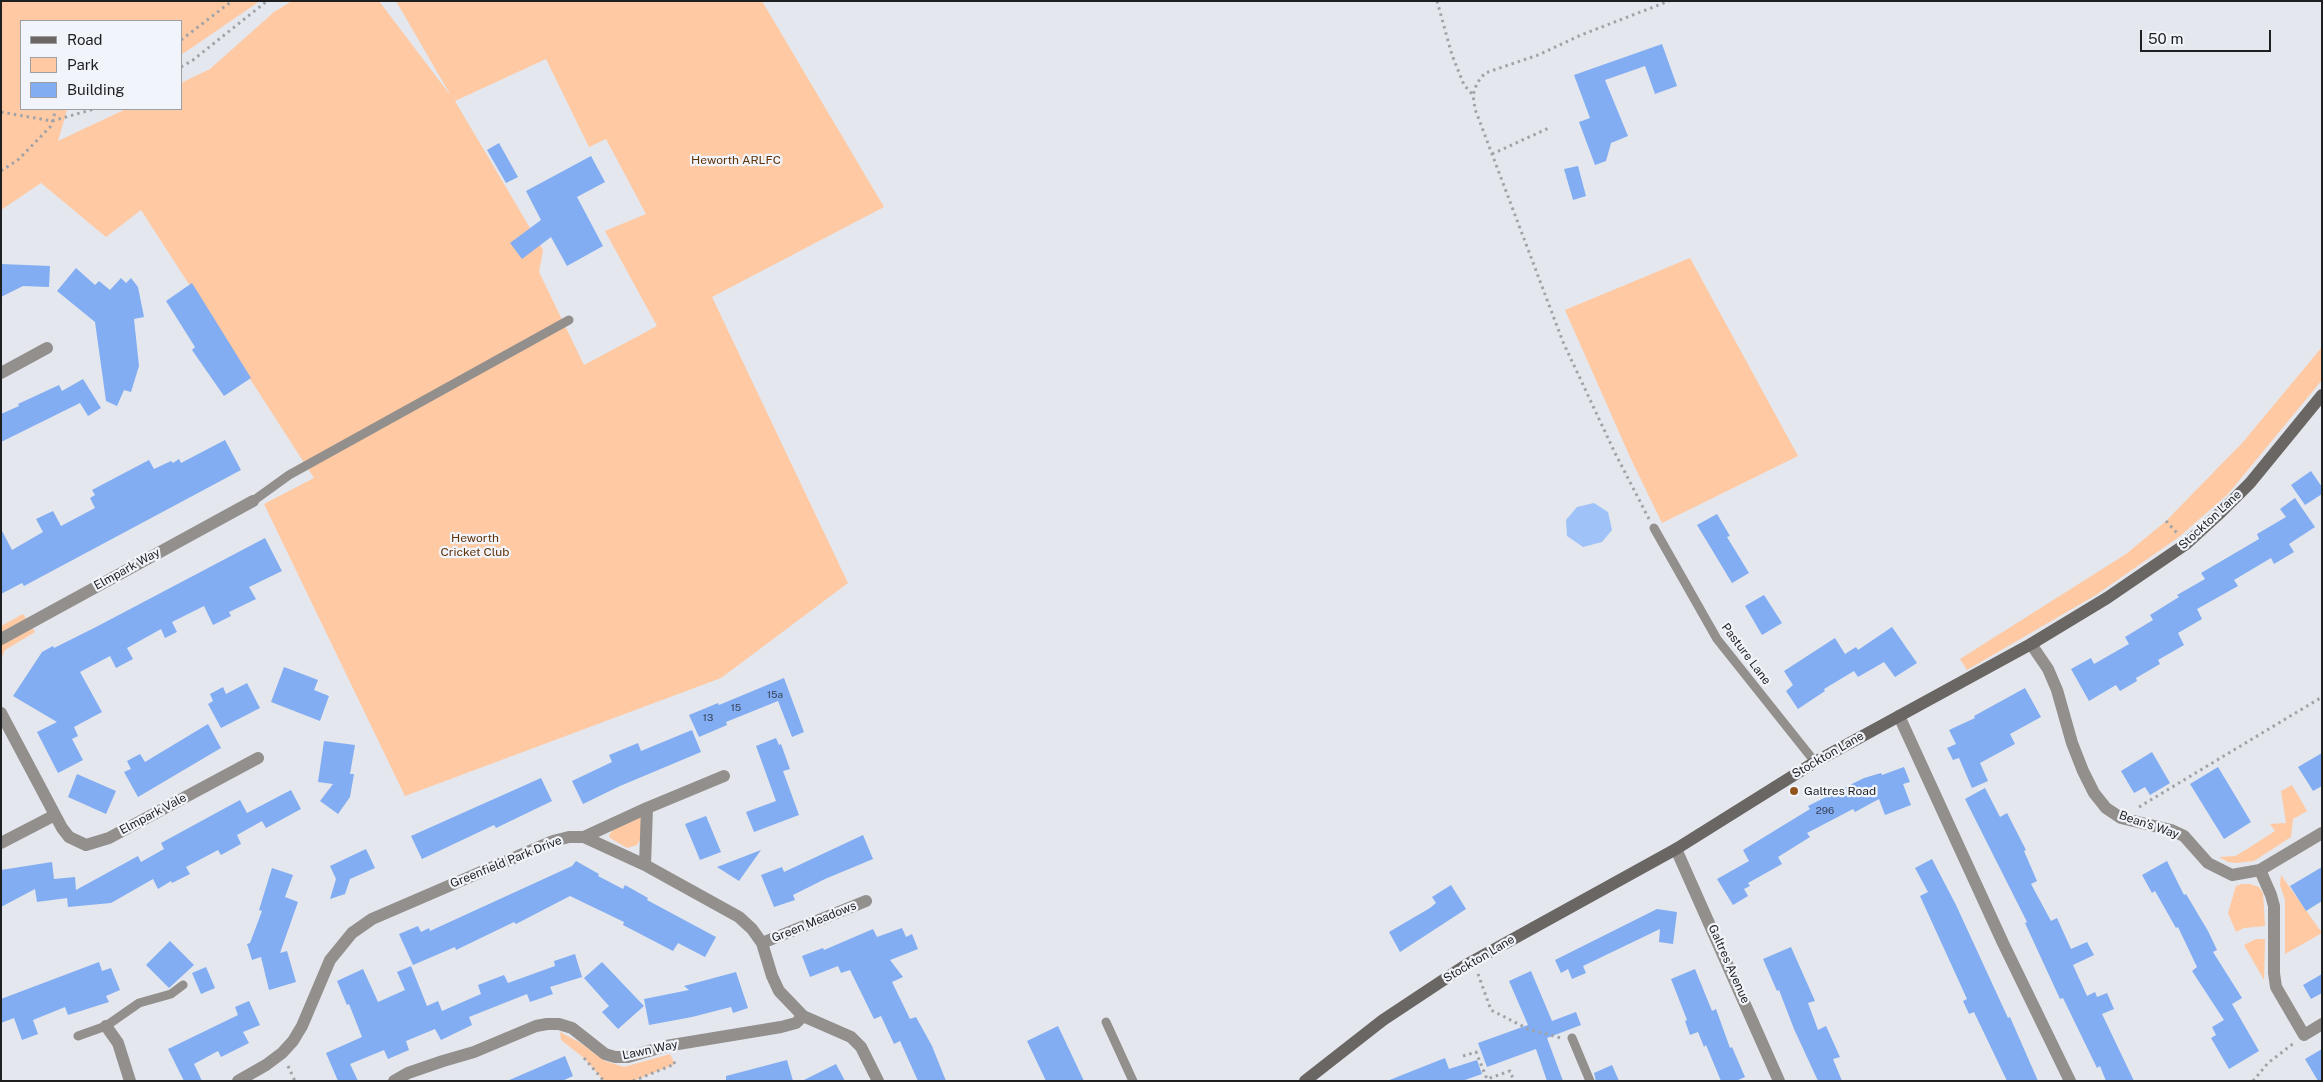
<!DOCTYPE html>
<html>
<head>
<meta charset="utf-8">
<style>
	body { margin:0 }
	#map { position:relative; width:2323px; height:1082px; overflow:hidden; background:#e4e7ed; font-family:"Public Sans",sans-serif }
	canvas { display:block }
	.frame { position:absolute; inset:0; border:2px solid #1e1f21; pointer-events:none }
	.legend { position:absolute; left:20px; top:20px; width:162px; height:90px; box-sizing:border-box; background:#f1f4fa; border:1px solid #9d9fa3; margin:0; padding:6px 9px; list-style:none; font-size:15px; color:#1e1f21 }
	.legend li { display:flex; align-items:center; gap:10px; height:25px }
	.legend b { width:25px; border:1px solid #9d9fa3 }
	.scale { position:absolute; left:2140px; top:30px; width:131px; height:22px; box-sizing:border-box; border:2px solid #1e1f21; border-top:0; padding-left:6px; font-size:15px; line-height:18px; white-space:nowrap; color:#1e1f21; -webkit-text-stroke:4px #f1f4fa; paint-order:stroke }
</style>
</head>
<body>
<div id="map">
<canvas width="2323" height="1082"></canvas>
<div class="frame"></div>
<ul class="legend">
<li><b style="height:6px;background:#696663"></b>Road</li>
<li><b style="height:14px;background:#fec9a3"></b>Park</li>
<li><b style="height:14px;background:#82adf2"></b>Building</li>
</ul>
<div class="scale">50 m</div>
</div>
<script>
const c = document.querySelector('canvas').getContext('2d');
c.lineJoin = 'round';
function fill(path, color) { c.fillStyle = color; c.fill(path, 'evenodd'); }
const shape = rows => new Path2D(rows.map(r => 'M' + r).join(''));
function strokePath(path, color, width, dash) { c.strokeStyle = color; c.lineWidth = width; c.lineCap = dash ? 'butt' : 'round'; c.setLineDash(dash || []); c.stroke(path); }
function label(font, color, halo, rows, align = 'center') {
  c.font = font + ' "Public Sans",sans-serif'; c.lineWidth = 4.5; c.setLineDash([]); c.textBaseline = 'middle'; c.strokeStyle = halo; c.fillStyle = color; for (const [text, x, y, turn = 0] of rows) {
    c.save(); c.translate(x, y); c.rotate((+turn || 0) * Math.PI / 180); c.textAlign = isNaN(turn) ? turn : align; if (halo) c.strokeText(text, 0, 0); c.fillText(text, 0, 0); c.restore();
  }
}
const green = shape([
	[1,1,260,1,181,55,181,21,21,21,21,109,72,109,67,110,58,141,126,109,181,109,181,83,210,69,274,12,292,1,379,1,451,96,396,1,762,1,884,207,712,297,848,583,721,678,405,796,264,504,314,478,141,210,106,237,41,183,1,210],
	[546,59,589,147,606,139,646,214,605,231,657,326,584,365,539,272,543,250,455,101],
	[1690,258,1798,456,1662,523,1630,457,1565,310],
	[2322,347,2322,380,2228,494,2179,537,2096,595,1967,670,1960,659,2126,554,2166,521,2243,442],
	[23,614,35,632,5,650,1,659,1,626],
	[2292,785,2307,811,2293,819,2291,837,2254,861,2236,863,2228,862,2219,857,2235,856,2244,851,2275,831,2270,824,2286,823,2281,791],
	[640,817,642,819,640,840,637,845,627,848,610,838,609,835,613,830],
	[2281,875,2322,933,2285,954,2285,900,2280,885],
	[2242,884,2250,884,2259,887,2263,893,2265,926,2244,928,2236,932,2228,913,2236,886],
	[2256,939,2265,939,2264,980,2244,945],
	[560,1032,579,1042,605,1061,624,1067,670,1054,675,1064,633,1081,604,1081,584,1058,561,1040]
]);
const water = shape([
	[1594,503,1608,512,1612,530,1602,542,1583,547,1567,536,1566,520,1577,507]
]);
const building = shape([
	[1662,44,1677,86,1655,94,1645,66,1605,80,1628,136,1611,143,1606,161,1595,165,1579,122,1590,118,1574,75],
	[499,143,518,177,506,183,487,150],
	[591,156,605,182,577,197,603,246,567,266,551,237,522,259,510,243,541,220,526,191],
	[1578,166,1586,196,1573,200,1564,169],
	[1,264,50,266,49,287,23,286,1,297],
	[76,268,95,285,99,281,110,290,121,278,126,283,131,278,138,287,144,317,134,319,139,366,131,392,124,390,117,406,106,401,95,322,57,291],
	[192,283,251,378,224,396,192,350,195,347,166,301],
	[83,379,101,408,88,416,80,403,1,442,1,414,19,406,18,404,59,385,62,391],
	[225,440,241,470,24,586,22,583,1,594,1,529,12,550,43,532,36,519,53,511,61,526,95,508,90,498,95,495,92,490,149,460,154,469,171,461,173,463,179,459,181,463],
	[2311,471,2322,487,2322,494,2305,505,2291,485],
	[2295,498,2315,527,2289,544,2294,552,2274,564,2271,558,2234,580,2238,586,2197,609,2202,619,2178,633,2184,645,2158,660,2160,664,2136,678,2137,681,2120,691,2116,685,2089,701,2071,669,2091,658,2094,664,2129,644,2125,637,2153,620,2150,615,2179,597,2177,595,2205,579,2201,573,2259,539,2257,534,2286,517,2280,509],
	[1717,514,1730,536,1727,537,1749,573,1732,583,1697,525],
	[265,538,282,571,249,587,256,599,229,612,231,616,213,625,204,606,172,622,177,632,165,638,161,629,127,648,133,659,116,668,110,656,80,672,102,712,74,727,78,736,72,739,83,760,58,773,37,732,57,722,13,696,42,652,53,646,54,648,96,627],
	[1764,595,1782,623,1762,635,1745,606],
	[1892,627,1917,663,1895,677,1884,662,1858,677,1854,671,1824,689,1825,691,1798,709,1786,691,1793,685,1784,671,1835,638,1845,654,1856,647,1858,650],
	[284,667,318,680,314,690,329,696,320,721,271,702],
	[784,678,804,732,792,737,778,701,726,722,727,725,699,737,689,715,718,703,719,705],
	[247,683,260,708,221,728,208,704,213,701,210,694,223,687,226,694],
	[2025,688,2041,717,2010,734,2015,744,1980,763,1988,781,1972,788,1959,758,1953,760,1947,748,1956,744,1949,730,1975,718,1974,716],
	[208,724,221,748,138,797,124,772,131,769,127,761,140,754,145,762],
	[692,730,701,752,620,786,583,804,572,781,612,762,609,755,638,743,641,751],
	[776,738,779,745,781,744,790,769,783,771,799,815,754,832,746,812,776,801,756,746],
	[324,741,355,745,350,774,354,774,350,797,338,814,320,801,333,784,318,782],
	[2152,752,2170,783,2150,795,2145,787,2134,793,2121,771],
	[2322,753,2322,786,2313,791,2298,767],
	[1904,767,1910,782,1903,784,1911,805,1885,815,1879,799,1855,812,1853,809,1807,833,1810,837,1778,857,1782,864,1748,883,1750,886,1744,889,1748,896,1733,905,1717,879,1749,861,1743,850,1810,809,1808,806,1864,778,1881,773,1882,775],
	[2218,767,2251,822,2224,839,2190,784],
	[77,774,116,791,106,814,68,797],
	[541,778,552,801,496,828,494,825,422,859,411,836],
	[1985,788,2000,817,2007,813,2026,850,2024,851,2037,881,2031,884,2051,921,2057,918,2071,949,2087,942,2094,955,2073,965,2087,996,2095,992,2097,997,2107,993,2114,1009,2102,1014,2134,1081,2106,1081,2100,1066,2097,1068,2063,998,2060,999,2025,923,2027,922,1965,799],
	[291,790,301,809,266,828,262,821,237,835,241,844,221,855,218,850,186,867,190,874,172,883,171,881,158,889,153,879,111,903,68,907,67,898,37,902,35,889,1,907,1,870,52,862,54,879,75,877,76,890,138,856,141,862,164,849,161,843,240,800,247,813],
	[706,816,721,852,700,860,685,824],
	[863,835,873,859,825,879,793,895,795,900,774,907,761,875,782,867,784,872],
	[366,849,375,868,350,879,345,894,330,899,336,879,330,866],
	[761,850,739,881,717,867],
	[1932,859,1956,905,2008,1018,2010,1017,2038,1081,2007,1081,1974,1012,1969,1014,1963,1001,1967,999,1920,896,1928,892,1915,868],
	[576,861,599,874,598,876,623,889,625,885,648,898,647,900,716,937,705,957,678,943,673,951,623,925,624,922,570,896,516,924,514,922,456,950,455,947,413,965,399,934,418,926,421,932,429,928,430,931,572,866],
	[2167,861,2184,895,2186,894,2208,931,2217,950,2213,952,2242,998,2232,1004,2259,1051,2229,1069,2211,1038,2216,1035,2212,1027,2224,1020,2192,971,2197,967,2178,927,2176,928,2155,891,2152,893,2142,875],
	[2322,867,2322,901,2306,911,2290,886],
	[272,868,293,875,285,897,298,902,280,953,287,951,296,982,269,990,261,957,252,960,247,944,250,943,262,911,259,910],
	[1451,885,1466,909,1400,952,1389,932,1430,908,1436,903,1432,897],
	[1657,909,1677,912,1673,944,1659,942,1660,929,1583,966,1586,973,1572,979,1568,969,1561,973,1555,960],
	[902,928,906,937,912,934,918,949,890,960,903,977,892,982,910,1019,916,1017,932,1046,946,1081,918,1081,900,1041,894,1044,881,1016,874,1019,850,970,841,973,838,966,810,977,802,956,823,948,824,950,873,929,877,937],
	[170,941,194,965,169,988,146,965],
	[1791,947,1815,1001,1808,1003,1818,1030,1826,1026,1840,1057,1833,1059,1842,1081,1818,1081,1794,1029,1779,990,1777,991,1763,959],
	[575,954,582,977,550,987,553,994,530,1002,527,994,469,1017,472,1025,441,1040,435,1029,406,1041,409,1050,388,1059,384,1050,350,1064,358,1081,338,1081,326,1053,362,1037,349,1004,347,1005,337,981,363,969,378,1002,405,990,397,972,411,966,427,1006,438,1001,442,1011,481,994,478,985,504,975,508,983,555,966,554,961],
	[99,962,102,971,111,968,120,990,106,996,109,1002,68,1015,65,1007,33,1020,38,1034,22,1040,14,1018,1,1023,1,999],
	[602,962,644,1006,618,1029,602,1012,609,1006,584,978],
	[206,967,215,988,201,994,192,973],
	[1695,969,1712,1011,1716,1009,1730,1048,1732,1047,1745,1077,1736,1081,1721,1081,1706,1045,1704,1047,1698,1032,1690,1035,1685,1021,1687,1020,1671,979],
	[1531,971,1552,1021,1576,1012,1581,1025,1547,1038,1563,1081,1547,1081,1536,1049,1487,1067,1478,1043,1528,1025,1509,981],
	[736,972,748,1008,733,1013,731,1007,692,1017,649,1025,644,999,689,990,684,986],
	[2322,974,2322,993,2311,999,2303,985],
	[249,1001,260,1025,243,1032,249,1043,221,1057,218,1051,194,1064,202,1081,184,1081,168,1049,238,1015,235,1007],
	[1058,1026,1084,1081,1046,1081,1027,1041],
	[2322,1049,2322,1081,2318,1081,2305,1059],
	[565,1056,573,1076,562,1081,507,1081],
	[1445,1058,1449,1069,1477,1060,1482,1074,1462,1081,1387,1081],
	[787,1060,793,1081,726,1081,726,1076],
	[836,1064,845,1081,802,1081],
	[1612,1065,1619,1081,1596,1081,1594,1073]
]);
const path = shape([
	[1437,1,1452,55,1464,85,1473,95],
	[181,40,232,1],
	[181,67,193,60,267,1],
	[1,112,52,121,94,109],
	[1492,154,1551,127],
	[1,171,19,159,51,126,56,109],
	[1649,519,1615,453,1563,342,1475,109,1473,95,1477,83,1485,73,1538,55,1581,35,1669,1],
	[2166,521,2178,534],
	[2139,807,2322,697],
	[1478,974,1491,1010,1528,1029,1561,1038],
	[1463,1056,1476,1052,1487,1079,1510,1071,1514,1081],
	[584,1058,604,1081],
	[288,1066,295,1081],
	[633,1081,675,1064,673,1060],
	[2253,1081,2268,1063,2294,1043]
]);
const lane = shape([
	[253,501,289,475,569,320],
	[1654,528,1717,639,1815,762],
	[1106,1022,1133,1081],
	[78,1036,106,1026,139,1003,171,994,183,985],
	[1572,1038,1590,1081]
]);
const street = shape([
	[1,373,47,348],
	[1,639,253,501],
	[2031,644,2048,669,2057,690,2072,743,2083,771,2094,793,2106,808,2121,818,2171,830,2184,836,2208,863,2232,875,2260,870,2322,833],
	[1,713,62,828,69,837,86,845,109,838,258,758],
	[1899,716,2003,943,2070,1081],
	[584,837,647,808],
	[1,843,55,815],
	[1676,849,1779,1081],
	[645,865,647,808,724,776],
	[2260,870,2271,895,2274,906,2274,973,2276,987,2304,1035,2322,1024],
	[762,943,866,901],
	[106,1026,118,1043,130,1081],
	[238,1081,266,1065,282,1053,293,1041,302,1026,330,960,352,933,372,919,553,841,569,837,584,837,645,865,739,917,752,929,762,943,772,976,779,991,803,1016,851,1037,861,1047,878,1081],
	[394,1081,408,1073,443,1061,474,1052,536,1026,547,1024,559,1024,572,1028,605,1054,615,1057,628,1057,666,1046,781,1027,796,1023,803,1016]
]);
const secondary = shape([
	[1305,1081,1383,1020,1466,965,1676,849,1815,762,2031,644,2107,598,2186,544,2221,512,2250,483,2322,395]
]);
const markers = [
	[1794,791,5,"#93531d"]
];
const numberNames = [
	["15a",775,695],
	["15",736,708],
	["13",708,718],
	["296",1825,811]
];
const parkNames = [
	["Heworth ARLFC",736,160],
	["Heworth",475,538],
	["Cricket Club",475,552]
];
const streetNames = [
	["Stockton Lane",2210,520,-43],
	["Elmpark Way",127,569,-29],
	["Pasture Lane",1746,654,53],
	["Stockton Lane",1828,755,-30],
	["Elmpark Vale",153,814,-28],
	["Bean's Way",2149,825,19],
	["Greenfield Park Drive",506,862,-22],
	["Green Meadows",814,922,-22],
	["Stockton Lane",1479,959,-31],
	["Galtres Avenue",1729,964,66],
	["Lawn Way",650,1050,-12]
];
const poiNames = [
	["Galtres Road",1804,791]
];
fill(green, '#fec9a3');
fill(water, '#9fc2f9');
fill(building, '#82adf2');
strokePath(path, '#a0a3a7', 3, [2.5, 4]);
strokePath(lane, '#928f8d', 9);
strokePath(street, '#928f8d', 12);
strokePath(secondary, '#696663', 12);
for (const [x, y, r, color] of markers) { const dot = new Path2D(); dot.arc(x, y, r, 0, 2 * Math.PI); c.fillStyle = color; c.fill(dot); strokePath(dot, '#f1f4fa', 2); }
label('10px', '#374255', null, numberNames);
label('12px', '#603208', '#f1f4fa', parkNames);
label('12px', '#1e1f21', '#f1f4fa', streetNames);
label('12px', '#1e1f21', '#f1f4fa', poiNames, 'left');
</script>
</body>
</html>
